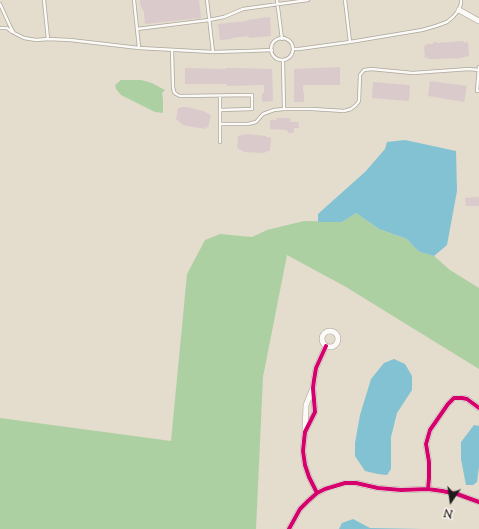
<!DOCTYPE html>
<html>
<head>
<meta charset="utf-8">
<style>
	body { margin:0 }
	#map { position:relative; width:479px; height:529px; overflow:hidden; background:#e4dccc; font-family:"Sorts Mill Goudy",serif }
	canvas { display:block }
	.north { position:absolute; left:431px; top:481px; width:40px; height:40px; -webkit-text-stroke:3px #fbf7ec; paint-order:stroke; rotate:193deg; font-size:11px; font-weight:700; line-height:16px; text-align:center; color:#1c1c1c }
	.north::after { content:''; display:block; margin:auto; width:14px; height:18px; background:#1c1c1c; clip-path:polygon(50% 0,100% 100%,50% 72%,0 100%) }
</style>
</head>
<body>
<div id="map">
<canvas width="479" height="529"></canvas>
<div class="north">N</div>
</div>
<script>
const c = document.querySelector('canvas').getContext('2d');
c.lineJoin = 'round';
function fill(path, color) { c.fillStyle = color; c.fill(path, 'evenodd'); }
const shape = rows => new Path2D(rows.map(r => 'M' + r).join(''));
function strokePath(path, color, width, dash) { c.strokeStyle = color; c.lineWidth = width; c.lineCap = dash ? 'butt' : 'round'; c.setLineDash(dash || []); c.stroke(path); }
const green = shape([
	[121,80,141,80,152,83,161,88,165,90,162,93,163,99,163,113,155,112,121,95,116,89,115,85],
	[356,213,379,229,407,239,414,247,420,252,434,256,450,270,479,288,479,369,346,287,287,255,263,377,256,529,0,529,0,418,171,441,187,274,205,240,220,234,252,237,267,230,304,221,342,222]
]);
const water = shape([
	[405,140,456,151,457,191,447,245,434,256,420,252,414,247,407,239,379,229,356,213,342,222,318,222,318,214,366,171,385,149,387,142],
	[394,359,405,364,412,376,412,390,397,413,391,437,391,469,387,475,378,474,365,471,355,456,355,443,360,415,371,379,384,363],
	[474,425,479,426,479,466,477,482,473,485,466,485,461,459,461,442],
	[353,519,370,528,423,529,339,529,342,523]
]);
const building = shape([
	[140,0,199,0,201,18,145,24,144,12,140,5],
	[270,17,271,36,249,38,248,36,232,38,232,39,220,40,218,24,247,21,247,20],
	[464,41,464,43,468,42,469,56,455,59,455,58,435,59,428,59,428,57,425,58,424,46,427,45,427,44,433,44,433,42,437,42,437,43],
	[340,67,340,85,303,85,303,92,304,92,304,102,294,102,294,69],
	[185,68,226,69,226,68,237,68,272,69,273,101,262,102,262,93,264,93,264,85,227,86,227,84,185,84],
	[430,81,467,86,464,102,428,96],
	[373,82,410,85,409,101,372,98],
	[181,107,187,107,203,111,211,115,208,128,205,127,205,129,199,128,182,125,182,124,180,123,181,122,178,122,178,120,176,120,178,108,181,108],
	[276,118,290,118,290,122,298,122,299,128,294,128,294,133,288,133,287,130,270,129,270,120,277,120],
	[246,134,266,136,266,137,271,138,270,151,267,151,267,152,262,153,244,152,244,151,242,151,242,150,239,150,239,148,237,148,238,136],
	[479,197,479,206,466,206,465,198]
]);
const lane = shape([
	[44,0,48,39],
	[134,0,139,48],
	[207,0,213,52],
	[277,0,282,39],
	[345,0,350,42],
	[0,4,10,26,14,33,24,38,36,40,48,39,70,40,139,48,213,52,247,51,272,50],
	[0,28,7,28,12,32],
	[137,29,209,20,224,17,243,9,308,0],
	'271 49a11 11 0 1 1 22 0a11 11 0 1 1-22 0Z',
	[293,49,299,49,350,42,422,30,436,26,447,22,453,17,458,11,461,4,461,0],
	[172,50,173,87,174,92,176,94,180,96,252,95,252,109,220,110],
	[283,60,284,109],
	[479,67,477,91,479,91],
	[220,96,220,142],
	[220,124,248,124,256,122,263,114,274,110,284,109,312,109,344,111,351,109,356,105,359,101,360,75,364,70,371,69,413,73,469,69,479,70]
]);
const street = shape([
	[459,10,479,21],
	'322 339a8 8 0 1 1 16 0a8 8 0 1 1-16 0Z',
	[305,431,306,405,313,388],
	[428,489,429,478,429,462,426,444,430,430,448,404,454,398,462,398,467,399,479,408],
	[317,493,309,477,305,465,303,451,304,441,305,432,315,412,313,388,314,380,316,368,326,346],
	[289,529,300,509,308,501,317,493,325,489,345,483,356,483,378,488,401,490,428,489,442,491,457,494,479,502]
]);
const cycleway = shape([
	[428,489,429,478,429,462,426,444,430,430,448,404,454,398,462,398,467,399,479,408],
	[317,493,309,477,305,465,303,451,304,441,305,432,315,412,313,388,314,380,316,368,326,346],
	[289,529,300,509,308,501,317,493,325,489,345,483,356,483,378,488,401,490,428,489,442,491,457,494,479,502]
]);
fill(green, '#add0a3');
fill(water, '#82c2d3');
fill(building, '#dbcacb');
strokePath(lane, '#aca79d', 4);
strokePath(street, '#aca79d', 6);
strokePath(lane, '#fbfaf7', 2.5);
strokePath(street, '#fbfaf7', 5);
strokePath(cycleway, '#d6006c', 4);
</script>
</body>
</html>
